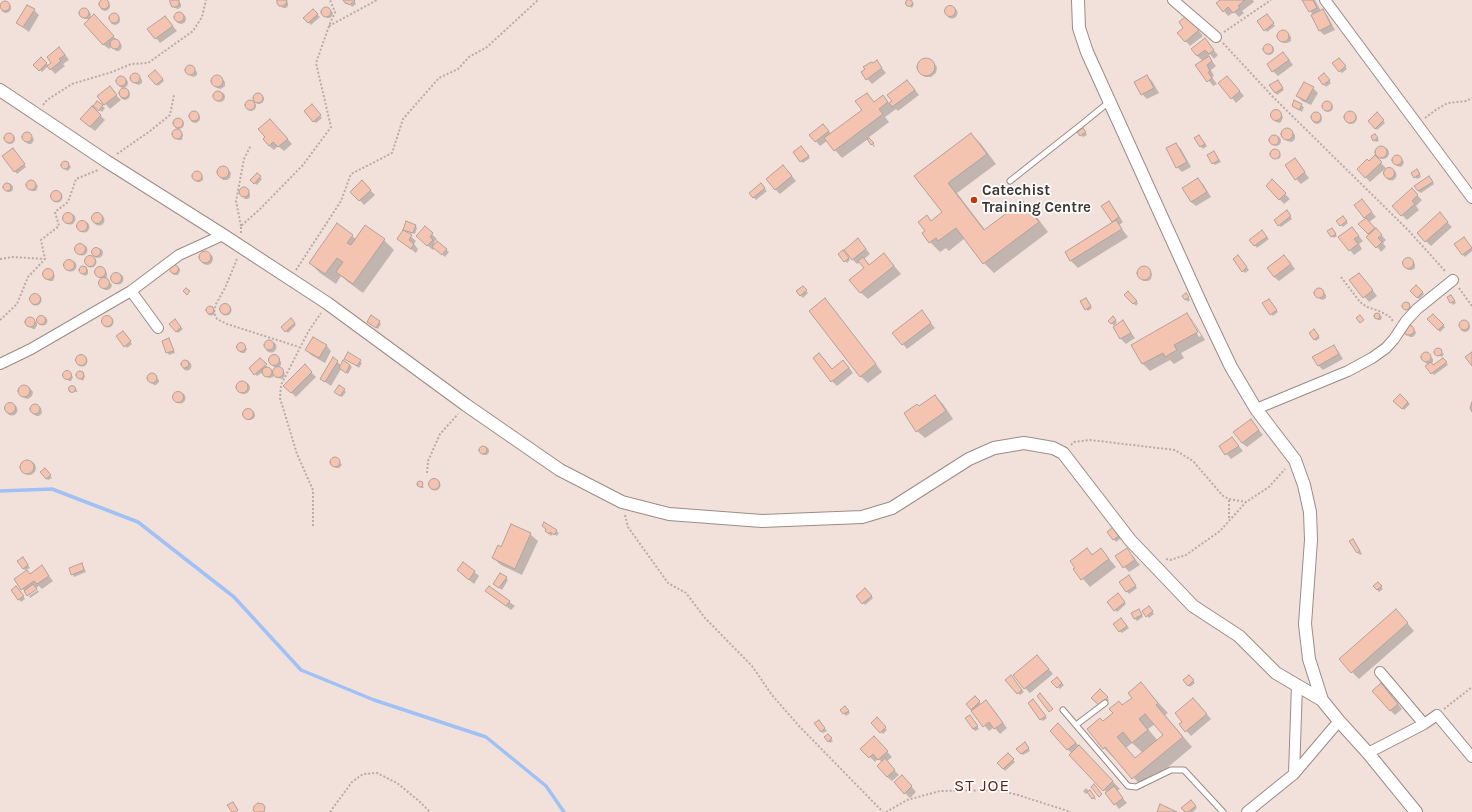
<!DOCTYPE html>
<html>
<head>
<meta charset="utf-8">
<style>
	body { margin:0 }
	canvas { display:block; background:#f2e1da }
</style>
</head>
<body>
<canvas width="1472" height="812"></canvas>
<script>
const c = document.querySelector('canvas').getContext('2d');
c.lineJoin = 'round';
function fill(path, color) { c.fillStyle = color; c.fill(path, 'evenodd'); }
const shape = rows => new Path2D(rows.map(r => 'M' + r).join(''));
function strokePath(path, color, width, dash) { c.strokeStyle = color; c.lineWidth = width; c.lineCap = dash ? 'butt' : 'round'; c.setLineDash(dash || []); c.stroke(path); }
function label(font, color, halo, rows, align = 'center') {
  c.font = font + ' Karla,sans-serif'; c.lineWidth = 3.5; c.setLineDash([]); c.textBaseline = 'middle'; c.strokeStyle = halo; c.fillStyle = color; for (const [text, x, y, turn = 0] of rows) {
    c.save(); c.translate(x, y); c.rotate((+turn || 0) * Math.PI / 180); c.textAlign = isNaN(turn) ? turn : align; if (halo) c.strokeText(text, 0, 0); c.fillText(text, 0, 0); c.restore();
  }
}
const shadow = shape([
	[178,0,181,4,181,7,178,9,175,8,173,6],
	[278,0,286,0,288,3,288,6,286,8,283,8,278,3],
	[345,0,354,0,356,4,352,7,350,4,348,5],
	[908,0,910,0,914,4,912,8,908,5,907,1],
	[1221,0,1253,0,1254,2,1242,11,1244,13,1239,17,1234,12,1228,16,1224,11],
	[1303,0,1315,0,1321,11,1322,10,1327,15,1335,30,1324,35,1320,31,1313,15],
	'100 6a5 5 0 1 1 10 0a5 5 0 1 1-10 0Z',
	'1 8a5 5 0 1 1 10 0a5 5 0 1 1-10 0Z',
	'946.5 13a5.5 5.5 0 1 1 11 0a5.5 5.5 0 1 1-11 0Z',
	[325,8,328,8,333,13,332,16,330,18,327,18,322,13,323,10],
	[83,9,86,9,91,14,90,19,98,21,120,43,122,46,121,49,119,51,116,51,112,46,109,49,104,45,85,24,90,19,85,19,80,14,81,11],
	[34,10,39,15,29,32,17,23],
	[313,10,320,17,311,25,304,18],
	'176 19a5 5 0 1 1 10 0a5 5 0 1 1-10 0Z',
	'110 20a5 5 0 1 1 10 0a5 5 0 1 1-10 0Z',
	[165,17,177,31,160,43,149,29],
	[1268,17,1275,26,1267,32,1258,21],
	[1192,22,1203,36,1190,46,1179,33],
	[1282,30,1286,31,1291,37,1291,41,1287,43,1283,43,1278,37,1278,33],
	[1207,43,1218,55,1214,59,1210,54,1208,56,1216,66,1211,70,1214,76,1212,77,1217,84,1213,86,1197,65,1203,61,1197,56],
	'1264 50a5 5 0 1 1 10 0a5 5 0 1 1-10 0Z',
	[64,53,69,60,63,64,65,66,55,74,48,66,42,72,35,65,41,58,49,66],
	[1288,58,1293,65,1278,76,1273,71],
	[924,59,931,59,937,67,936,73,931,77,925,77,918,69,919,63],
	[1341,61,1347,69,1342,73,1333,64],
	[877,62,886,73,872,84,862,73],
	[189,66,192,67,197,72,197,75,194,77,191,76,186,71,187,68],
	[155,71,164,81,158,86,149,76],
	[134,74,138,75,142,80,142,83,139,85,136,84,132,79,132,76],
	[216,76,220,76,225,82,225,86,221,89,217,88,212,82,212,78],
	[1147,76,1152,81,1159,93,1147,99,1142,94,1135,82],
	[1326,76,1331,83,1326,87,1319,78],
	'118 83a5 5 0 1 1 10 0a5 5 0 1 1-10 0Z',
	[1232,82,1244,96,1236,103,1232,98],
	[1279,83,1284,90,1277,95,1271,85],
	[912,86,919,95,898,111,896,109,885,117,889,122,868,138,875,146,874,147,868,139,842,158,827,141,820,146,811,135,828,130,831,134,864,110,866,94,875,103,883,97,890,104],
	[1313,88,1318,93,1311,105,1302,101,1297,96],
	'120 95a5 5 0 1 1 10 0a5 5 0 1 1-10 0Z',
	'215 97a5 5 0 1 1 10 0a5 5 0 1 1-10 0Z',
	[114,93,121,100,110,109,99,97],
	'254 99a5 5 0 1 1 10 0a5 5 0 1 1-10 0Z',
	'246 106a5 5 0 1 1 10 0a5 5 0 1 1-10 0Z',
	'1323 107a5 5 0 1 1 10 0a5 5 0 1 1-10 0Z',
	[97,102,105,108,102,112,97,108],
	[1295,102,1304,107,1302,112,1293,106],
	[314,108,322,118,316,123,313,121],
	[1275,111,1278,111,1283,117,1282,120,1280,123,1276,122,1271,117,1272,113],
	'1345 118a6 6 0 1 1 12 0a6 6 0 1 1-12 0Z',
	'190 118a5 5 0 1 1 10 0a5 5 0 1 1-10 0Z',
	'1312 119a5 5 0 1 1 10 0a5 5 0 1 1-10 0Z',
	[1377,114,1385,123,1377,130,1369,121],
	[100,115,105,120,95,131,86,124],
	'174 124a5 5 0 1 1 10 0a5 5 0 1 1-10 0Z',
	[275,125,292,144,284,151,278,146,274,150,269,146,267,137],
	[1286,129,1290,129,1295,135,1295,139,1292,142,1287,141,1282,135,1283,131],
	[177,130,183,135,182,140,178,140,174,136,174,132],
	[1085,131,1087,135,1083,137,1079,132],
	[26,133,29,134,34,139,33,142,31,144,28,144,23,138,23,135],
	[971,134,981,144,996,164,957,193,986,231,1023,202,1033,212,1048,232,994,273,984,263,965,238,949,251,946,248,940,252,930,242,927,231,927,217,932,221,943,213,916,176],
	'5 139a5 5 0 1 1 10 0a5 5 0 1 1-10 0Z',
	'1271 141a5 5 0 1 1 10 0a5 5 0 1 1-10 0Z',
	[1377,137,1379,141,1376,142,1374,140],
	[1201,138,1207,146,1203,149,1195,139],
	[1176,144,1181,149,1191,167,1182,172,1177,167],
	'1377 153a6 6 0 1 1 12 0a6 6 0 1 1-12 0Z',
	[803,149,810,158,803,163,801,161],
	[1274,150,1276,150,1281,156,1279,159,1272,157,1271,155],
	[15,152,26,167,17,174,3,156],
	[1214,152,1221,162,1215,165,1213,163],
	[1396,156,1399,156,1404,162,1403,165,1401,167,1397,166,1393,161,1393,158],
	[1375,157,1386,168,1370,182,1358,169],
	[1295,159,1309,178,1301,184,1296,179],
	[64,162,67,162,71,167,68,171,66,170,62,166],
	[221,167,226,167,231,173,230,178,227,180,223,180,217,174,218,170],
	'1385.5 175a5.5 5.5 0 1 1 11 0a5.5 5.5 0 1 1-11 0Z',
	[788,171,796,181,780,194,775,189],
	[196,172,199,172,203,177,203,180,200,182,197,182,193,177,193,174],
	[1419,172,1421,177,1417,179,1415,177],
	[257,174,262,179,257,185,251,180],
	[1198,179,1203,184,1211,197,1196,206,1191,202],
	[1431,179,1434,184,1421,193,1418,191],
	[1272,181,1290,199,1284,204,1267,186],
	[29,182,34,182,38,186,36,191,32,191,28,187],
	[362,182,375,195,364,205,352,192],
	'5 188a4 4 0 1 1 8 0a4 4 0 1 1-8 0Z',
	[763,187,767,191,756,200,750,193],
	[243,188,246,189,250,194,250,197,248,199,245,199,240,193,240,190],
	[1412,190,1422,200,1416,206,1419,210,1407,220,1393,206],
	'51.5 197a5.5 5.5 0 1 1 11 0a5.5 5.5 0 1 1-11 0Z',
	[1362,200,1376,217,1369,222,1386,240,1383,243,1386,247,1381,252,1360,224,1366,219,1365,217],
	[1109,202,1113,207,1123,222,1119,225,1128,237,1078,268,1071,261,1066,253,1114,223,1112,221],
	'64.5 219a5.5 5.5 0 1 1 11 0a5.5 5.5 0 1 1-11 0Z',
	[1289,214,1292,219,1281,227,1279,225],
	'93.5 220a5.5 5.5 0 1 1 11 0a5.5 5.5 0 1 1-11 0Z',
	[1344,219,1348,223,1343,227,1341,225],
	[1444,219,1452,227,1431,246,1418,233],
	'78.5 227a5.5 5.5 0 1 1 11 0a5.5 5.5 0 1 1-11 0Z',
	[415,225,417,228,415,234,404,231,416,241,414,244,418,249,416,253,398,239,405,230],
	[425,227,437,239,434,242,436,244,437,242,449,252,445,257,435,248,433,250,422,241],
	[1352,228,1363,241,1359,244,1362,249,1354,255,1350,250],
	[1262,231,1269,239,1257,248,1250,240],
	[1334,231,1337,236,1334,238,1332,236],
	[352,236,356,239,384,240,394,250,363,293,348,282,341,276,336,284,320,273,310,263],
	[1466,240,1472,249,1472,251,1465,257,1463,255],
	'76.5 250a5.5 5.5 0 1 1 11 0a5.5 5.5 0 1 1-11 0Z',
	[863,245,870,254,864,259,870,265,884,254,901,274,868,299,860,292,866,269,860,262,857,264,853,260],
	'93 253a5 5 0 1 1 10 0a5 5 0 1 1-10 0Z',
	'201 259a6 6 0 1 1 12 0a6 6 0 1 1-12 0Z',
	[845,254,850,260,847,263,845,261],
	'85.5 262a5.5 5.5 0 1 1 11 0a5.5 5.5 0 1 1-11 0Z',
	[1240,258,1249,270,1245,273,1243,271],
	[1407,259,1410,259,1415,264,1415,268,1412,270,1408,270,1403,264,1404,261],
	'65.5 266a5.5 5.5 0 1 1 11 0a5.5 5.5 0 1 1-11 0Z',
	[1289,261,1295,269,1279,281,1274,277],
	[174,265,180,269,180,271,178,275,174,275,170,271,170,266],
	[84,267,88,270,88,274,85,276,80,272,80,268],
	[99,267,103,268,107,273,107,277,104,279,107,279,112,285,111,288,108,290,105,290,100,284,101,281,103,279,100,278,96,273,96,269],
	[1142,267,1147,268,1152,274,1151,279,1148,281,1143,281,1138,275,1138,270],
	[50,270,55,276,53,281,49,281,44,275,45,271],
	'112.5 279a5.5 5.5 0 1 1 11 0a5.5 5.5 0 1 1-11 0Z',
	[1364,279,1377,296,1369,302,1351,281],
	[1416,286,1424,294,1419,299,1411,291],
	[803,287,808,293,803,298,801,296],
	[1318,289,1321,289,1326,295,1326,298,1323,300,1320,299,1315,294,1315,291],
	[1128,292,1138,303,1136,306,1126,295],
	'30.5 300a5.5 5.5 0 1 1 11 0a5.5 5.5 0 1 1-11 0Z',
	[1183,296,1188,297,1190,300,1188,302],
	[1448,298,1453,298,1456,303,1453,305],
	[825,300,832,307,882,372,868,383,860,376],
	[1087,301,1092,308,1088,311,1086,309],
	[1271,302,1278,312,1273,316,1271,314],
	[1405,302,1411,307,1410,311,1409,311,1403,307],
	'220.5 310a5.5 5.5 0 1 1 11 0a5.5 5.5 0 1 1-11 0Z',
	'207.5 312a3.5 3.5 0 1 1 7 0a3.5 3.5 0 1 1-7 0Z',
	[922,312,935,328,907,349,894,333],
	[1187,314,1194,322,1205,340,1181,353,1184,358,1174,364,1170,360,1150,371,1143,364,1132,345],
	[1191,321,1193,321,1201,336,1199,337],
	[1376,314,1379,314,1382,317,1381,320,1378,320,1376,318],
	[1433,315,1445,327,1440,332,1428,319],
	'102.5 322a5.5 5.5 0 1 1 11 0a5.5 5.5 0 1 1-11 0Z',
	'38.5 321a4.5 4.5 0 1 1 9 0a4.5 4.5 0 1 1-9 0Z',
	[1113,318,1117,322,1114,326,1110,321],
	[28,319,33,319,37,323,37,325,35,329,33,329,27,325,27,320],
	[291,320,296,325,288,333,282,327],
	[1123,321,1135,338,1126,344,1121,339,1114,327],
	'1460 327a5 5 0 1 1 10 0a5 5 0 1 1-10 0Z',
	[379,322,381,324,378,329,370,324],
	[177,323,183,329,178,333,176,331],
	[1411,327,1416,332,1415,335,1413,337,1410,337,1407,334],
	[1316,333,1320,338,1316,341,1314,339],
	[124,334,132,344,127,348,117,336],
	[313,338,327,346,331,351,325,363,311,355,306,350],
	[169,339,175,353,169,355,163,342],
	'265.5 347a5.5 5.5 0 1 1 11 0a5.5 5.5 0 1 1-11 0Z',
	[239,345,244,345,246,348,247,349,245,353,241,353,239,350,238,348],
	[1334,346,1338,351,1343,359,1323,370,1318,365],
	[1437,349,1444,354,1442,357,1436,354,1435,352],
	[1425,353,1428,354,1433,359,1433,362,1431,364,1433,366,1445,361,1448,365,1434,375,1432,373,1429,364,1427,364,1422,358,1423,355],
	[349,354,362,363,359,368,348,360],
	'76.5 361a5.5 5.5 0 1 1 11 0a5.5 5.5 0 1 1-11 0Z',
	[273,356,277,356,281,362,281,365,278,367,280,368,285,373,284,377,282,379,278,378,275,374,273,377,269,378,263,372,257,376,255,374,260,359,273,373,274,369,277,367,274,367,270,361,270,358],
	[333,359,341,365,350,365,352,367,348,374,341,369,331,386,321,379],
	'182.5 366a4.5 4.5 0 1 1 9 0a4.5 4.5 0 1 1-9 0Z',
	[305,366,316,377,296,397,284,386],
	[848,366,853,373,837,386,832,381,832,370],
	[68,371,73,377,71,381,69,381,64,375,66,372],
	[81,372,85,376,83,381,77,377,78,373],
	[153,374,159,380,159,382,156,385,154,385,148,379,149,375],
	'238 388a6 6 0 1 1 12 0a6 6 0 1 1-12 0Z',
	[23,385,28,386,33,392,32,396,28,399,24,398,19,392,20,387],
	[72,386,76,389,78,392,71,391,70,387],
	[344,390,346,392,342,397,337,394],
	'174.5 398a5.5 5.5 0 1 1 11 0a5.5 5.5 0 1 1-11 0Z',
	[1400,395,1410,404,1404,410,1395,401],
	[935,396,943,404,953,419,925,438,917,431,919,407],
	'6.5 410a5.5 5.5 0 1 1 11 0a5.5 5.5 0 1 1-11 0Z',
	[36,405,41,408,42,413,39,416,36,416,32,412,31,407,32,406],
	'245 415a5 5 0 1 1 10 0a5 5 0 1 1-10 0Z',
	[1251,420,1263,435,1247,447,1242,443],
	[1232,438,1243,451,1231,459,1220,446],
	'481 451a4 4 0 1 1 8 0a4 4 0 1 1-8 0Z',
	[334,458,336,458,342,465,339,468,336,468,331,462],
	'22 468a7 7 0 1 1 14 0a7 7 0 1 1-14 0Z',
	[47,472,52,478,48,480,46,478],
	'429.5 485a5.5 5.5 0 1 1 11 0a5.5 5.5 0 1 1-11 0Z',
	[419,483,421,483,424,488,421,488],
	[545,523,559,533,557,536,553,533,551,536,546,531,547,530],
	[1115,530,1121,538,1116,542,1114,539],
	[530,534,538,541,522,575,501,565,493,558],
	[1351,541,1355,542,1362,554,1360,555,1358,553],
	[1087,549,1093,555,1101,549,1116,567,1090,587,1075,570],
	[1127,549,1140,565,1129,572,1116,557],
	[25,560,30,568,26,570,30,574,42,567,53,581,42,589,39,586,27,594,15,580,27,572,23,568],
	[464,563,479,576,474,584,463,575],
	[82,564,86,572,74,577,70,569],
	[506,578,508,580,502,590,496,586],
	[1131,579,1137,588,1129,594,1121,582],
	[1378,583,1383,589,1379,592,1374,586],
	[489,587,515,606,511,610,486,591],
	[18,589,25,599,21,602,12,590],
	[38,590,39,592,30,598,29,596],
	[865,590,873,598,865,605,863,603],
	[1118,595,1126,604,1117,612,1108,603],
	[1151,609,1154,614,1149,618,1143,611],
	[1141,612,1143,617,1137,621,1135,619],
	[1403,618,1414,631,1359,679,1352,672],
	[1123,621,1129,628,1122,633,1120,631],
	[1042,661,1053,674,1030,693,1025,688],
	[1189,676,1195,683,1190,687,1184,680],
	[1057,678,1064,685,1060,689,1053,682],
	[1013,679,1024,692,1020,695,1018,693],
	[1141,684,1168,713,1165,715,1192,747,1143,788,1115,757,1114,758,1104,748,1103,723,1133,698],
	[1155,724,1164,735,1158,741,1148,729],
	[1132,743,1143,753,1136,759,1126,748],
	[1386,689,1402,709,1395,715,1390,710],
	[1100,690,1109,700,1102,707],
	[975,697,982,705,991,706,1007,728,1000,734,994,727,989,731,967,704],
	[1035,702,1047,718,1043,721,1041,719],
	[1198,704,1211,719,1191,736,1180,724],
	[847,709,850,713,846,716,841,710],
	[877,718,887,730,883,734,872,723],
	[972,719,979,729,975,731,973,729],
	[821,723,827,731,823,733,821,731],
	[1063,729,1120,789,1117,791,1127,803,1119,809,1107,793,1070,755,1072,754,1051,731],
	[828,735,833,741,830,743,825,737],
	[878,742,892,757,886,762,899,775,892,781,887,777,882,762,878,759,875,762,862,749],
	[1027,746,1030,751,1023,755,1021,753],
	[1008,754,1015,762,1005,771,998,763],
	[907,781,916,792,910,798,905,793],
	[1086,788,1092,794,1096,799,1095,800,1088,792,1086,794,1083,791],
	[1193,803,1197,808,1193,812,1186,812]
]);
const stream = shape([
	[0,491,52,489,138,522,234,597,301,670,374,700,486,737,546,786,564,812]
]);
const building = shape([
	'99 4a5 5 0 1 1 10 0a5 5 0 1 1-10 0Z',
	'905.5 3a3.5 3.5 0 1 1 7 0a3.5 3.5 0 1 1-7 0Z',
	[170,0,179,0,179,5,176,7,172,7,170,3,170,0],
	[277,0,287,0,286,4,283,6,279,6,277,3,277,0],
	[343,0,354,0,355,1,349,5,347,3,346,4,343,0],
	[1220,0,1245,0,1238,6,1240,8,1233,13,1228,7,1223,12,1216,3,1220,0],
	[1302,0,1313,0,1317,8,1309,12,1302,0],
	'0 6a5 5 0 1 1 10 0a5 5 0 1 1-10 0Z',
	[27,5,35,9,23,27,16,23,27,5],
	'944.5 11a5.5 5.5 0 1 1 11 0a5.5 5.5 0 1 1-11 0Z',
	'321 12a5 5 0 1 1 10 0a5 5 0 1 1-10 0Z',
	'79 13a5 5 0 1 1 10 0a5 5 0 1 1-10 0Z',
	[313,9,318,14,308,23,303,18,313,9],
	[1323,9,1331,25,1319,31,1311,15,1323,9],
	'174 17a5 5 0 1 1 10 0a5 5 0 1 1-10 0Z',
	'109 18a5 5 0 1 1 10 0a5 5 0 1 1-10 0Z',
	[94,14,114,36,103,45,84,24,94,14],
	[1267,14,1274,23,1264,31,1257,21,1267,14],
	[1187,15,1199,30,1185,42,1177,33,1183,28,1179,22,1187,15],
	[165,16,173,26,155,39,147,29,165,16],
	'1277 36a6 6 0 1 1 12 0a6 6 0 1 1-12 0Z',
	[1205,38,1214,50,1209,54,1205,50,1197,56,1191,49,1205,38],
	'110 44a5 5 0 1 1 10 0a5 5 0 1 1-10 0Z',
	'1263 49a5 5 0 1 1 10 0a5 5 0 1 1-10 0Z',
	[59,47,65,55,59,59,61,61,50,70,47,66,51,63,47,57,59,47],
	[1283,52,1289,60,1272,72,1267,64,1283,52],
	[1209,56,1212,61,1207,65,1210,71,1208,72,1212,78,1207,82,1195,65,1209,56],
	[41,57,47,63,39,71,33,65,41,57],
	'917 67a9 9 0 1 1 18 0a9 9 0 1 1-18 0Z',
	[1339,58,1346,66,1339,72,1332,63,1339,58],
	[877,60,882,68,866,80,861,72,865,69,863,67,871,62,873,63,877,60],
	'185 70a5 5 0 1 1 10 0a5 5 0 1 1-10 0Z',
	[155,70,163,79,156,85,148,76,155,70],
	[1324,73,1330,80,1323,85,1318,78,1324,73],
	'130 78a5 5 0 1 1 10 0a5 5 0 1 1-10 0Z',
	'211 81a6 6 0 1 1 12 0a6 6 0 1 1-12 0Z',
	[1147,75,1154,88,1141,95,1134,82,1147,75],
	[1227,76,1240,91,1231,99,1218,83,1227,76],
	'116 81a5 5 0 1 1 10 0a5 5 0 1 1-10 0Z',
	[907,80,915,90,892,107,889,103,892,101,887,95,907,80],
	[1278,80,1283,88,1275,93,1269,85,1278,80],
	[1304,82,1314,87,1306,101,1296,96,1304,82],
	[110,86,117,95,104,105,97,96,110,86],
	'119 93a5 5 0 1 1 10 0a5 5 0 1 1-10 0Z',
	'213 96a5 5 0 1 1 10 0a5 5 0 1 1-10 0Z',
	[867,93,874,102,883,95,888,102,879,109,883,114,834,151,824,138,862,110,855,101,867,93],
	'253 98a5 5 0 1 1 10 0a5 5 0 1 1-10 0Z',
	[1294,100,1302,104,1299,110,1292,106,1294,100],
	'245 105a5 5 0 1 1 10 0a5 5 0 1 1-10 0Z',
	'1322 106a5 5 0 1 1 10 0a5 5 0 1 1-10 0Z',
	[97,101,103,105,99,111,93,106,97,101],
	[312,104,321,115,313,122,304,111,312,104],
	[92,106,101,115,90,127,80,119,92,106],
	'1270.5 115a5.5 5.5 0 1 1 11 0a5.5 5.5 0 1 1-11 0Z',
	'189 116a5 5 0 1 1 10 0a5 5 0 1 1-10 0Z',
	'1344 117a6 6 0 1 1 12 0a6 6 0 1 1-12 0Z',
	'1311 117a5 5 0 1 1 10 0a5 5 0 1 1-10 0Z',
	[1377,112,1384,120,1375,129,1368,121,1377,112],
	'173 123a5 5 0 1 1 10 0a5 5 0 1 1-10 0Z',
	[270,119,288,139,278,147,273,142,269,146,263,139,265,137,258,129,270,119],
	[823,124,829,131,815,142,809,135,823,124],
	'1281 134a6 6 0 1 1 12 0a6 6 0 1 1-12 0Z',
	[1083,128,1086,132,1080,136,1077,132,1083,128],
	'172 134a5 5 0 1 1 10 0a5 5 0 1 1-10 0Z',
	'22 137a5 5 0 1 1 10 0a5 5 0 1 1-10 0Z',
	[971,133,987,154,948,183,984,230,1023,201,1039,222,983,264,956,228,938,241,936,238,929,243,922,233,925,231,918,222,927,215,931,221,942,212,914,176,971,133],
	'4 138a5 5 0 1 1 10 0a5 5 0 1 1-10 0Z',
	[1375,134,1378,138,1373,141,1371,136,1375,134],
	'1269 140a5 5 0 1 1 10 0a5 5 0 1 1-10 0Z',
	[1199,135,1205,144,1200,147,1194,138,1199,135],
	[869,138,874,143,871,145,867,139,869,138],
	[1176,143,1187,162,1176,168,1166,148,1176,143],
	'1375 152a6 6 0 1 1 12 0a6 6 0 1 1-12 0Z',
	[801,146,809,156,800,162,793,152,801,146],
	[13,148,25,164,14,172,2,156,13,148],
	'1270 154a5 5 0 1 1 10 0a5 5 0 1 1-10 0Z',
	[1214,151,1219,160,1212,164,1207,155,1214,151],
	'1392 160a5 5 0 1 1 10 0a5 5 0 1 1-10 0Z',
	[1375,155,1382,162,1365,178,1357,169,1367,159,1369,161,1375,155],
	[1295,158,1305,172,1295,180,1285,165,1295,158],
	'61 165a4 4 0 1 1 8 0a4 4 0 1 1-8 0Z',
	[783,165,792,176,775,190,766,179,783,165],
	'217 172a6 6 0 1 1 12 0a6 6 0 1 1-12 0Z',
	'1383.5 173a5.5 5.5 0 1 1 11 0a5.5 5.5 0 1 1-11 0Z',
	[1417,169,1420,174,1414,178,1411,173,1417,169],
	'192 176a5 5 0 1 1 10 0a5 5 0 1 1-10 0Z',
	[257,173,261,176,254,184,250,180,257,173],
	[1429,176,1433,182,1418,191,1414,186,1429,176],
	[1198,178,1207,192,1191,202,1182,188,1198,178],
	[1272,179,1286,193,1279,200,1266,186,1272,179],
	[362,180,371,190,359,201,350,192,362,180],
	'26 185a5 5 0 1 1 10 0a5 5 0 1 1-10 0Z',
	'3 187a4 4 0 1 1 8 0a4 4 0 1 1-8 0Z',
	[761,183,765,188,753,198,749,193,761,183],
	'239 192a5 5 0 1 1 10 0a5 5 0 1 1-10 0Z',
	[1412,188,1418,195,1412,201,1415,204,1401,216,1392,206,1412,188],
	'50.5 196a5.5 5.5 0 1 1 11 0a5.5 5.5 0 1 1-11 0Z',
	[1362,199,1372,212,1364,218,1354,205,1362,199],
	[1109,201,1119,217,1112,222,1101,206,1109,201],
	[1287,210,1291,216,1278,226,1274,220,1287,210],
	[1440,212,1448,222,1425,242,1417,233,1440,212],
	'62.5 218a5.5 5.5 0 1 1 11 0a5.5 5.5 0 1 1-11 0Z',
	'91.5 218a5.5 5.5 0 1 1 11 0a5.5 5.5 0 1 1-11 0Z',
	[1343,216,1347,221,1340,226,1336,221,1343,216],
	[1366,218,1375,228,1368,234,1358,224,1366,218],
	[1116,220,1122,229,1070,261,1065,252,1116,220],
	'76.5 226a5.5 5.5 0 1 1 11 0a5.5 5.5 0 1 1-11 0Z',
	[406,221,416,225,413,233,403,230,406,221],
	[337,223,353,235,347,243,351,245,365,225,385,239,353,284,336,272,343,262,337,258,325,274,309,263,337,223],
	[425,226,433,233,430,237,433,240,427,246,416,236,425,226],
	[1352,227,1359,236,1354,239,1358,244,1349,251,1338,237,1352,227],
	[1332,228,1336,234,1331,237,1327,231,1332,228],
	[1376,228,1382,235,1378,238,1382,242,1376,248,1366,237,1376,228],
	[403,230,412,235,409,240,414,244,411,249,397,239,403,230],
	[1262,230,1267,237,1254,246,1249,240,1262,230],
	[1464,237,1472,248,1462,255,1454,244,1464,237],
	[858,238,866,249,852,260,844,250,858,238],
	[437,241,447,249,442,255,432,247,437,241],
	'74.5 249a5.5 5.5 0 1 1 11 0a5.5 5.5 0 1 1-11 0Z',
	'91.5 252a4.5 4.5 0 1 1 9 0a4.5 4.5 0 1 1-9 0Z',
	[843,250,849,258,844,262,838,254,843,250],
	'199 257a6 6 0 1 1 12 0a6 6 0 1 1-12 0Z',
	[884,253,894,266,860,293,849,280,864,268,858,261,863,257,869,265,884,253],
	[1238,255,1247,267,1242,272,1233,259,1238,255],
	[1284,255,1291,264,1274,277,1267,268,1284,255],
	'84.5 261a5.5 5.5 0 1 1 11 0a5.5 5.5 0 1 1-11 0Z',
	'1402.5 263a5.5 5.5 0 1 1 11 0a5.5 5.5 0 1 1-11 0Z',
	'63.5 265a5.5 5.5 0 1 1 11 0a5.5 5.5 0 1 1-11 0Z',
	'169.5 269a4.5 4.5 0 1 1 9 0a4.5 4.5 0 1 1-9 0Z',
	'79 270a4 4 0 1 1 8 0a4 4 0 1 1-8 0Z',
	'1137 273a7 7 0 1 1 14 0a7 7 0 1 1-14 0Z',
	'94.5 272a5.5 5.5 0 1 1 11 0a5.5 5.5 0 1 1-11 0Z',
	'42.5 274a5.5 5.5 0 1 1 11 0a5.5 5.5 0 1 1-11 0Z',
	'110.5 278a5.5 5.5 0 1 1 11 0a5.5 5.5 0 1 1-11 0Z',
	[1359,273,1373,290,1363,298,1349,280,1359,273],
	'98.5 283a5.5 5.5 0 1 1 11 0a5.5 5.5 0 1 1-11 0Z',
	[1416,285,1423,292,1417,298,1410,291,1416,285],
	[803,286,807,290,800,296,796,291,803,286],
	'1314 293a5 5 0 1 1 10 0a5 5 0 1 1-10 0Z',
	[186,288,190,291,187,295,183,291,186,288],
	[1128,291,1137,301,1133,304,1124,295,1128,291],
	[1186,293,1189,297,1185,300,1182,296,1186,293],
	'29.5 299a5.5 5.5 0 1 1 11 0a5.5 5.5 0 1 1-11 0Z',
	[1451,295,1455,301,1450,303,1447,297,1451,295],
	[825,298,876,364,860,377,809,311,825,298],
	[1086,298,1091,306,1085,310,1080,301,1086,298],
	[1269,299,1277,310,1270,315,1262,303,1269,299],
	'1402 306a4 4 0 1 1 8 0a4 4 0 1 1-8 0Z',
	'219.5 309a5.5 5.5 0 1 1 11 0a5.5 5.5 0 1 1-11 0Z',
	'206 310a4 4 0 1 1 8 0a4 4 0 1 1-8 0Z',
	[922,310,931,323,902,345,892,333,922,310],
	'1374 316a3 3 0 1 1 6 0a3 3 0 1 1-6 0Z',
	[1187,313,1198,332,1174,345,1177,350,1165,357,1163,353,1142,364,1131,345,1187,313],
	[1433,314,1444,325,1438,330,1427,319,1433,314],
	[371,315,380,321,376,328,367,322,371,315],
	[1360,315,1364,320,1360,323,1356,318,1360,315],
	'36.5 320a4.5 4.5 0 1 1 9 0a4.5 4.5 0 1 1-9 0Z',
	'101.5 321a5.5 5.5 0 1 1 11 0a5.5 5.5 0 1 1-11 0Z',
	[1113,316,1116,320,1111,324,1108,321,1113,316],
	'25 322a5 5 0 1 1 10 0a5 5 0 1 1-10 0Z',
	[291,318,295,323,285,332,281,327,291,318],
	[175,319,181,327,176,332,169,324,175,319],
	'1459 325a5 5 0 1 1 10 0a5 5 0 1 1-10 0Z',
	[1123,320,1131,333,1120,339,1113,327,1123,320],
	[1408,325,1412,326,1414,329,1414,333,1410,335,1406,335,1404,332,1408,325],
	[1314,329,1319,336,1314,340,1309,333,1314,329],
	[123,331,131,341,124,347,116,336,123,331],
	[313,337,327,345,319,358,305,350,313,337],
	[169,338,174,351,166,353,162,341,169,338],
	'264 345a5 5 0 1 1 10 0a5 5 0 1 1-10 0Z',
	'236.5 347a4.5 4.5 0 1 1 9 0a4.5 4.5 0 1 1-9 0Z',
	[1334,345,1339,354,1318,366,1312,357,1334,345],
	'1434 352a4 4 0 1 1 8 0a4 4 0 1 1-8 0Z',
	'1421 357a5 5 0 1 1 10 0a5 5 0 1 1-10 0Z',
	[348,352,361,360,357,366,344,359,348,352],
	[1472,352,1472,366,1465,357,1472,352],
	[819,353,832,369,843,360,849,368,831,382,813,358,819,353],
	'268.5 360a5.5 5.5 0 1 1 11 0a5.5 5.5 0 1 1-11 0Z',
	'75.5 360a5.5 5.5 0 1 1 11 0a5.5 5.5 0 1 1-11 0Z',
	[333,357,338,361,325,382,320,379,333,357],
	[260,358,267,364,254,375,249,368,260,358],
	[1443,358,1447,362,1431,374,1425,366,1431,362,1433,365,1443,358],
	'181 364a4 4 0 1 1 8 0a4 4 0 1 1-8 0Z',
	[343,360,350,365,346,373,339,368,343,360],
	[305,364,312,372,291,393,283,386,305,364],
	'272.5 372a5.5 5.5 0 1 1 11 0a5.5 5.5 0 1 1-11 0Z',
	'262 372a5 5 0 1 1 10 0a5 5 0 1 1-10 0Z',
	'62.5 375a4.5 4.5 0 1 1 9 0a4.5 4.5 0 1 1-9 0Z',
	'76 375a4 4 0 1 1 8 0a4 4 0 1 1-8 0Z',
	'147 378a5 5 0 1 1 10 0a5 5 0 1 1-10 0Z',
	'236 387a6 6 0 1 1 12 0a6 6 0 1 1-12 0Z',
	'18 391a6 6 0 1 1 12 0a6 6 0 1 1-12 0Z',
	[339,385,345,389,340,396,334,392,339,385],
	'68.5 389a3.5 3.5 0 1 1 7 0a3.5 3.5 0 1 1-7 0Z',
	'172.5 397a5.5 5.5 0 1 1 11 0a5.5 5.5 0 1 1-11 0Z',
	[1400,394,1408,402,1402,409,1393,401,1400,394],
	[935,395,946,411,916,432,904,413,917,404,919,406,935,395],
	[1472,402,1472,412,1470,408,1472,402],
	'4.5 408a5.5 5.5 0 1 1 11 0a5.5 5.5 0 1 1-11 0Z',
	'30 409a5 5 0 1 1 10 0a5 5 0 1 1-10 0Z',
	'242.5 414a5.5 5.5 0 1 1 11 0a5.5 5.5 0 1 1-11 0Z',
	[1251,419,1259,430,1242,443,1233,432,1251,419],
	[1232,437,1239,446,1225,455,1219,446,1232,437],
	'479 450a4 4 0 1 1 8 0a4 4 0 1 1-8 0Z',
	'330 462a5 5 0 1 1 10 0a5 5 0 1 1-10 0Z',
	'20 467a7 7 0 1 1 14 0a7 7 0 1 1-14 0Z',
	[45,468,51,475,46,479,40,472,45,468],
	'428.5 484a5.5 5.5 0 1 1 11 0a5.5 5.5 0 1 1-11 0Z',
	'417 484a3 3 0 1 1 6 0a3 3 0 1 1-6 0Z',
	[544,522,557,530,554,535,550,532,549,534,545,531,546,529,542,526,544,522],
	[511,524,531,533,515,569,492,558,498,545,501,547,511,524],
	[1113,527,1119,536,1113,540,1107,532,1113,527],
	[1353,539,1360,551,1357,553,1349,541,1353,539],
	[1087,548,1092,555,1101,548,1109,559,1081,580,1073,569,1075,568,1070,561,1087,548],
	[1127,548,1135,560,1123,568,1115,556,1127,548],
	[23,557,28,565,23,569,17,561,23,557],
	[463,562,475,571,469,580,457,570,463,562],
	[82,563,84,570,71,575,69,568,82,563],
	[42,565,49,576,37,584,34,581,21,590,14,579,27,570,30,574,42,565],
	[500,573,507,577,499,588,493,584,500,573],
	[1129,575,1136,586,1126,592,1119,582,1129,575],
	[1378,582,1382,586,1377,590,1373,586,1378,582],
	[33,584,37,589,27,596,24,591,33,584],
	[16,586,24,596,18,600,11,590,16,586],
	[489,586,510,601,506,606,485,591,489,586],
	[865,588,872,596,862,604,856,596,865,588],
	[1118,593,1125,602,1114,611,1107,602,1118,593],
	[1149,606,1153,611,1146,617,1142,611,1149,606],
	[1139,609,1142,615,1134,619,1131,613,1139,609],
	[1396,609,1408,623,1351,673,1339,659,1396,609],
	[1121,618,1127,626,1119,632,1113,624,1121,618],
	[1037,655,1049,669,1024,689,1013,675,1037,655],
	[1011,675,1022,690,1017,694,1005,680,1011,675],
	[1189,675,1194,680,1188,686,1183,680,1189,675],
	[1057,677,1062,683,1057,688,1051,682,1057,677],
	[1141,682,1158,703,1156,705,1183,737,1132,779,1105,747,1103,749,1087,729,1100,718,1103,721,1113,713,1109,709,1119,701,1122,705,1132,698,1128,693,1141,682],
	[1145,714,1163,735,1135,758,1117,737,1123,732,1132,743,1148,730,1139,719,1145,714],
	[1381,683,1398,704,1390,711,1372,691,1381,683],
	[1100,689,1108,697,1099,705,1091,698,1100,689],
	[1040,693,1053,709,1049,712,1037,696,1040,693],
	[975,696,980,701,971,710,966,704,975,696],
	[1193,698,1207,714,1185,732,1179,724,1182,722,1175,713,1193,698],
	[1033,699,1046,716,1040,720,1028,703,1033,699],
	[986,700,1003,723,994,729,989,722,983,727,971,711,986,700],
	[845,706,849,711,843,714,840,710,845,706],
	[970,715,978,726,973,729,965,718,970,715],
	[877,717,886,727,880,733,871,723,877,717],
	[819,720,825,728,821,732,814,723,819,720],
	[1058,723,1076,743,1067,750,1050,731,1058,723],
	[828,734,832,738,828,742,824,737,828,734],
	[874,736,888,751,878,760,873,754,869,758,860,749,874,736],
	[1025,742,1029,748,1021,754,1016,749,1025,742],
	[1079,745,1113,781,1103,791,1069,755,1079,745],
	[1008,753,1014,759,1003,769,997,763,1008,753],
	[885,758,895,770,887,777,877,766,885,758],
	[902,775,912,786,904,794,894,782,902,775],
	[1094,784,1102,794,1099,797,1091,787,1094,784],
	[1114,786,1123,798,1114,805,1105,793,1114,786],
	[1090,790,1095,797,1092,799,1087,792,1090,790],
	[1191,800,1196,806,1188,812,1185,812,1181,808,1191,800],
	[233,802,238,810,236,812,232,812,227,805,233,802],
	[258,803,263,804,265,807,264,812,255,812,253,810,254,806,258,803],
	[1160,804,1177,812,1157,812,1160,804]
]);
const path = shape([
	[329,26,377,0],
	[1224,32,1271,0],
	[1223,43,1274,98,1408,230,1446,272],
	[43,105,47,100,72,84,112,72,131,64,148,63,193,31,202,17,206,0],
	[1425,118,1437,109,1448,103,1466,101,1472,98],
	[117,154,150,131,170,115,174,95],
	[241,226,236,201,244,159,251,145],
	[241,233,241,226,260,209,303,165,331,127,316,63,329,26,335,12,330,0],
	[0,259,13,257,45,259],
	[237,259,225,288,216,304,214,313,217,319,227,324,299,347],
	[296,270,341,201,351,174,392,153,403,119,439,78,458,69,469,57,487,47,538,0],
	[1341,277,1360,302,1367,307,1379,311,1389,316,1393,321],
	[1459,288,1472,306],
	[0,320,17,304,28,277,45,259,41,240,59,226,55,212,68,202,76,179,98,170],
	[1071,445,1074,442,1090,440,1175,450,1193,461,1223,496,1229,499,1246,502],
	[427,473,428,461,440,434,458,414],
	[1229,500,1229,519],
	[625,515,628,527,668,583,686,593,705,618,752,666,772,695,799,726,883,812],
	[313,526,313,490,297,454,280,398,281,385,308,332,321,313],
	[1166,559,1170,560,1186,555,1220,531,1246,502,1269,487,1285,469],
	[1444,709,1472,687],
	[330,812,352,782,363,774,377,773,397,783,419,801,430,812],
	[886,812,907,800,940,791,997,790,1018,795,1071,812]
]);
const service = shape([
	[1010,181,1082,124,1109,102],
	[1063,710,1128,786,1136,787,1171,770,1184,770,1223,812],
	[1076,725,1105,703]
]);
const minor = shape([
	[1173,0,1216,37],
	[1325,0,1472,198],
	[131,291,158,328],
	[0,364,31,349,131,291,179,255,223,235],
	[1256,409,1348,371,1372,358,1386,348,1394,339,1406,321,1417,309,1453,280],
	[1380,672,1424,724],
	[1368,753,1424,724,1437,715,1472,757],
	[1294,774,1297,685],
	[1247,812,1294,774,1339,721]
]);
const tertiary = shape([
	[1078,0,1079,28,1087,52,1203,308,1231,367,1256,409,1295,460,1304,485,1310,512,1311,540,1305,624,1309,659,1322,700,1339,721,1368,753,1416,812],
	[0,90,106,161,223,235,327,303,466,405,560,470,622,502,669,514,762,521,862,517,892,508,969,459,994,448,1024,443,1053,448,1063,453,1130,540,1193,606,1239,636,1276,673,1322,700]
]);
const markers = [
	[974,200,4,"#c03709"]
];
const poiNames = [
	["Catechist",982,191],
	["Training Centre",982,208]
];
const quarterNames = [
	["ST JOE",982,786]
];
fill(shadow, '#0003');
strokePath(stream, '#9fc1f6', 3.5);
fill(building, '#f5c4b0');
strokePath(building, '#b2a29b', 1);
strokePath(service, '#9b8c85', 7);
strokePath(minor, '#9b8c85', 12);
strokePath(tertiary, '#9b8c85', 14);
strokePath(path, '#b8aaa4', 2, [2, 2]);
strokePath(service, '#fff', 5);
strokePath(minor, '#fff', 10);
strokePath(tertiary, '#fff', 12);
for (const [x, y, r, color] of markers) { const dot = new Path2D(); dot.arc(x, y, r, 0, 2 * Math.PI); c.fillStyle = color; c.fill(dot); strokePath(dot, '#fff', 1.5); }
label('bold 15px', '#3d3633', '#fff', poiNames, 'left');
c.letterSpacing = '1px';
label('17px', '#642210', '#fff', quarterNames);
c.letterSpacing = '0px';
</script>
</body>
</html>
